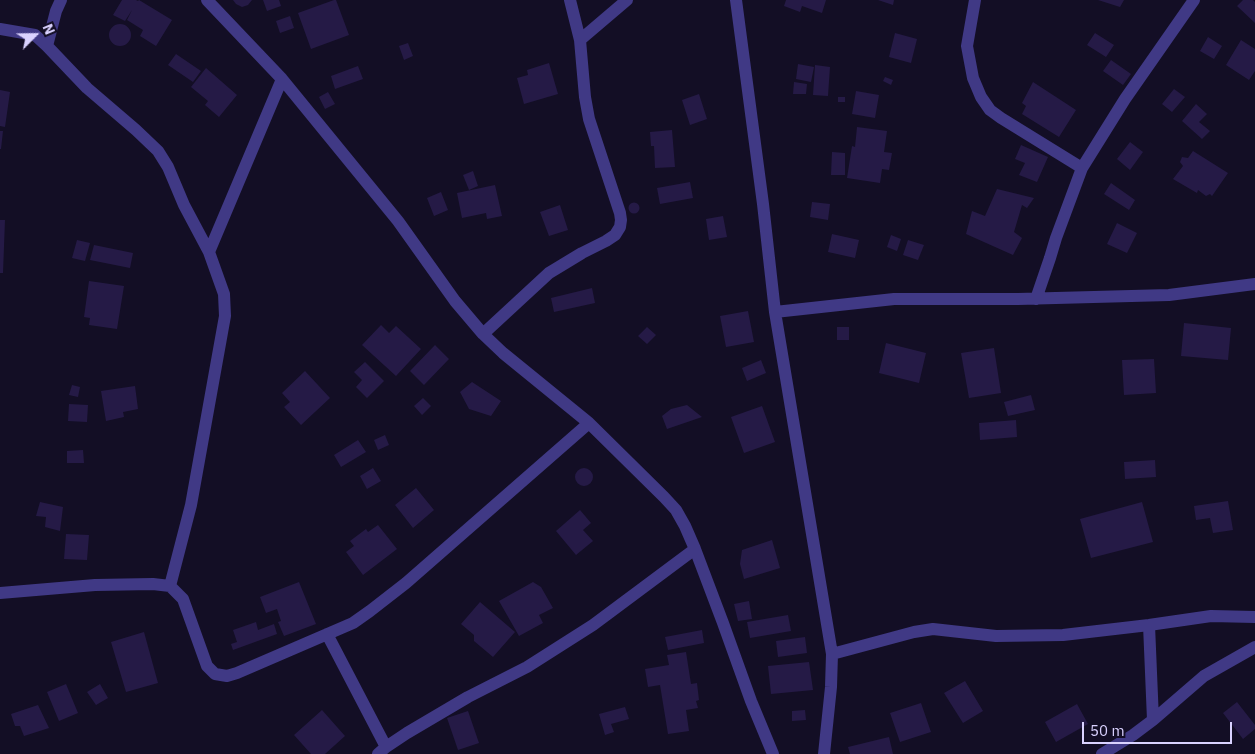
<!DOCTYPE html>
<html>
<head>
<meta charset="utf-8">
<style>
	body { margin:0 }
	#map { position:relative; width:1255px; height:754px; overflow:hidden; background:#130e25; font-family:"IBM Plex Sans",sans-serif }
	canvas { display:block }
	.north { position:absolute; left:10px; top:10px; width:50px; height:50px; -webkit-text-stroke:4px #130e25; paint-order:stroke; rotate:67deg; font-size:14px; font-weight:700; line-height:20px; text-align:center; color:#dad2ff }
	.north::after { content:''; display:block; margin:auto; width:18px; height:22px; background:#dad2ff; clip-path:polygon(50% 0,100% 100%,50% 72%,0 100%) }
	.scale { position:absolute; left:1082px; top:722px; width:150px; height:22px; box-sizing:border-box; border:2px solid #dad2ff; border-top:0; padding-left:6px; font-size:15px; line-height:18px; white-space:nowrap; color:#dad2ff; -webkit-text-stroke:4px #130e25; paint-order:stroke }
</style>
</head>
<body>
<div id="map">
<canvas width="1255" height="754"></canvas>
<div class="north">N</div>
<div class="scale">50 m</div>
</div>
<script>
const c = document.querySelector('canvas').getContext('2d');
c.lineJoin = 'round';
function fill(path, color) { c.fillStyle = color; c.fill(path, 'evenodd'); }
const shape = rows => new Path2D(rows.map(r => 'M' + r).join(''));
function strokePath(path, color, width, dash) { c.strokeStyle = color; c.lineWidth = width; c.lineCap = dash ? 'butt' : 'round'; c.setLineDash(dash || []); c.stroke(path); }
const building = shape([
	[122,0,136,0,138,1,139,0,172,20,156,46,140,36,143,30,127,20,132,10,125,21,113,15],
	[233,0,252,0,248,5,242,7,236,4],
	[263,0,279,0,281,6,267,11],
	[334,0,336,0,349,35,311,49,298,13],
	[786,0,826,0,822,13,802,6,800,12,784,6],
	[878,0,894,0,893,5],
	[1098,0,1124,0,1120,7],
	[1243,0,1253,0,1255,2,1255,23,1237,6],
	[290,16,294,28,280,33,276,21],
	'109 35a11 11 0 1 1 22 0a11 11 0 1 1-22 0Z',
	[895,33,917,39,911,63,889,57],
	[1095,33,1114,45,1106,57,1087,45],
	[1208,37,1222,46,1214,59,1200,51],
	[1241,40,1255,49,1255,71,1249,80,1226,65],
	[408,43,413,56,404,60,399,46],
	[176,54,201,71,193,82,168,65],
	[1111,60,1131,74,1123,85,1103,71],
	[549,63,558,94,524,104,517,78,528,75,527,70],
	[798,64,814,67,811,82,796,79],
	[815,65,830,67,828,96,813,95],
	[358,66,363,79,335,89,331,76],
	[206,68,237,95,219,117,205,105,208,101,191,87],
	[885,77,893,80,891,85,883,81],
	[794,82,807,84,806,94,793,94],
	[1033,82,1076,110,1059,137,1022,114,1026,106,1022,103],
	[1174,89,1185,97,1172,112,1162,104],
	[0,90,10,92,5,127,0,126],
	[856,91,879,95,875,118,852,114],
	[328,92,335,104,325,109,319,97],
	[699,94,707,119,690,125,682,100],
	[838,97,845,97,845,102,838,102],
	[1196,104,1207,114,1199,122,1210,131,1202,139,1182,121],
	[857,127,887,131,884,152,892,153,889,170,882,169,880,183,847,178,852,146,855,147],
	[672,130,675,167,655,168,654,146,651,146,650,132],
	[0,131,3,131,1,149,0,149],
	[1130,142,1143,152,1130,170,1117,159],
	[1021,145,1048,157,1037,182,1019,175,1025,163,1015,159],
	[1193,151,1228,173,1212,196,1210,194,1206,196,1198,190,1197,193,1173,179,1183,166,1180,162,1182,157,1188,158],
	[832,152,845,153,845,175,831,175],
	[473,171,478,186,469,190,463,175],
	[690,182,693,198,660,204,657,188],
	[1111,183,1135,200,1129,210,1104,194],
	[495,185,502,216,487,219,486,213,462,218,457,193],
	[997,189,1034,198,1027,208,1022,205,1014,232,1022,238,1013,255,966,234,972,211,985,216],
	[441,192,448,210,434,216,427,198],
	[812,202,830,204,828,220,810,217],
	'628.5 208a5.5 5.5 0 1 1 11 0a5.5 5.5 0 1 1-11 0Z',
	[560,205,568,230,549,236,540,212],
	[723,216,727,237,709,240,706,219],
	[0,220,5,220,3,273,0,273],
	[1117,223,1137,233,1127,253,1107,244],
	[832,234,859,240,855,258,828,252],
	[891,235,901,239,897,251,887,247],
	[77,240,90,243,85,261,72,258],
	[908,240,924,245,918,260,903,255],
	[94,245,133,253,130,268,90,260],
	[89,281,124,286,117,329,89,325,90,318,84,317],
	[592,288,595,303,554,312,551,298],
	[748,311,754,342,726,347,720,316],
	[1184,323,1231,328,1228,360,1181,356],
	[381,325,389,333,396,326,421,349,396,376,362,345],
	[647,327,656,335,647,344,638,336],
	[837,327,849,327,849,340,837,340],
	[886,343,926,353,919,383,879,373],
	[435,345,449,359,424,385,410,371],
	[994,348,1001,393,969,398,961,353],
	[1154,359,1156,393,1124,395,1122,360],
	[761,360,766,373,747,381,742,368],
	[365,362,384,381,367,398,356,387,362,380,354,372],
	[305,371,330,398,301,425,284,407,290,402,282,393],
	[472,382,501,401,491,416,469,409,460,392],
	[72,385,80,387,78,397,69,395],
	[135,386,138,409,123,412,124,417,106,421,101,391],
	[1031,395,1035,410,1008,416,1004,402],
	[423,398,431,406,422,415,414,406],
	[69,404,88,405,87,422,68,421],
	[687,405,702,417,667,429,662,416,671,409],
	[762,406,775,442,744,453,731,417],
	[1016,420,1017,437,980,440,979,423],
	[385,435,389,445,378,450,374,440],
	[358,440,366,452,341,467,334,455],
	[83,450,84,463,67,463,67,451],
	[1155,460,1156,477,1125,479,1124,462],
	[373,468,381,481,367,489,360,476],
	'575 477a9 9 0 1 1 18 0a9 9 0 1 1-18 0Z',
	[416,488,434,510,413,528,395,505],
	[1228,501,1233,530,1213,533,1210,518,1196,520,1194,506],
	[40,502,63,507,60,531,45,527,46,517,36,516],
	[1142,502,1153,542,1091,558,1080,519],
	[580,510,591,523,583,530,593,541,576,555,556,531],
	[378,525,397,549,363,575,346,552,354,546,350,541,366,529,368,532],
	[66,534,89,535,87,560,64,559],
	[772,540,780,568,744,579,740,564,742,550],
	[299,582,316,624,284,636,278,622,281,621,277,609,266,613,260,597],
	[533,582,541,587,553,608,539,615,543,623,519,636,499,601],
	[749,601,752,619,738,621,734,604],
	[480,602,515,632,493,657,474,641,474,635,461,624],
	[788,615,791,631,750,638,747,622],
	[256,622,258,630,274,624,277,634,233,650,231,644,237,642,233,630],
	[702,630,704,643,668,650,665,637],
	[144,632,158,683,126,692,111,642],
	[805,637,807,653,778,657,776,641],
	[686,652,691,684,697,683,699,700,696,701,698,708,686,710,689,731,668,734,660,685,648,687,645,669,669,665,667,655],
	[809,662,813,690,771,694,768,666],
	[965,681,983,711,963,723,944,693],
	[66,684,78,713,59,721,47,692],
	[100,684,108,698,96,705,87,692],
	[1237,702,1255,725,1255,729,1243,739,1223,713],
	[921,703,931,732,900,742,890,713],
	[1077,704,1088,724,1056,742,1045,722],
	[38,705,49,728,24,736,20,726,15,726,11,714],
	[625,707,629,719,611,724,614,732,605,735,599,714],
	[322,710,345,736,325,754,311,754,294,735],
	[805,710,806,720,792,721,792,711],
	[468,711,479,743,458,750,447,718],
	[889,737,893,754,850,754,848,747]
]);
const minor = shape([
	[207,0,282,79,398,221,455,301,483,334,503,353,589,423,664,497,676,510,685,526,695,549,723,623,751,701,773,754],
	[736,0,763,204,775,312,832,654,831,687,824,754],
	[975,0,967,46,973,78,981,97,990,110,1001,118,1082,168],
	[0,29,35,35,47,46,87,88,136,130,158,151,168,167,184,205,209,252,224,294,225,316,191,505,170,586],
	[580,40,627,0],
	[47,46,56,11,61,0],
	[209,252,282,79],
	[1036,299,1050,258,1056,238,1082,168,1125,99,1194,0],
	[775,312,894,299,1018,299,1169,295,1255,284],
	[483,334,549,273,582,253,606,241,615,235,620,227,621,220,620,213,589,119,585,97,580,40,570,0],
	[0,593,95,585,153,584,170,586,183,599,207,666,215,674,227,676,237,673,353,623,370,611,406,583,589,423],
	[1149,625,1153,720],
	[327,634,386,747],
	[832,654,914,632,933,629,996,636,1063,635,1149,625,1211,616,1255,617],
	[378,754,386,747,407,733,468,697,527,667,593,625,695,549],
	[1102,754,1133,735,1153,720,1204,676,1255,647]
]);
fill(building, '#251a46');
strokePath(minor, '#403985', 12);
</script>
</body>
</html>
